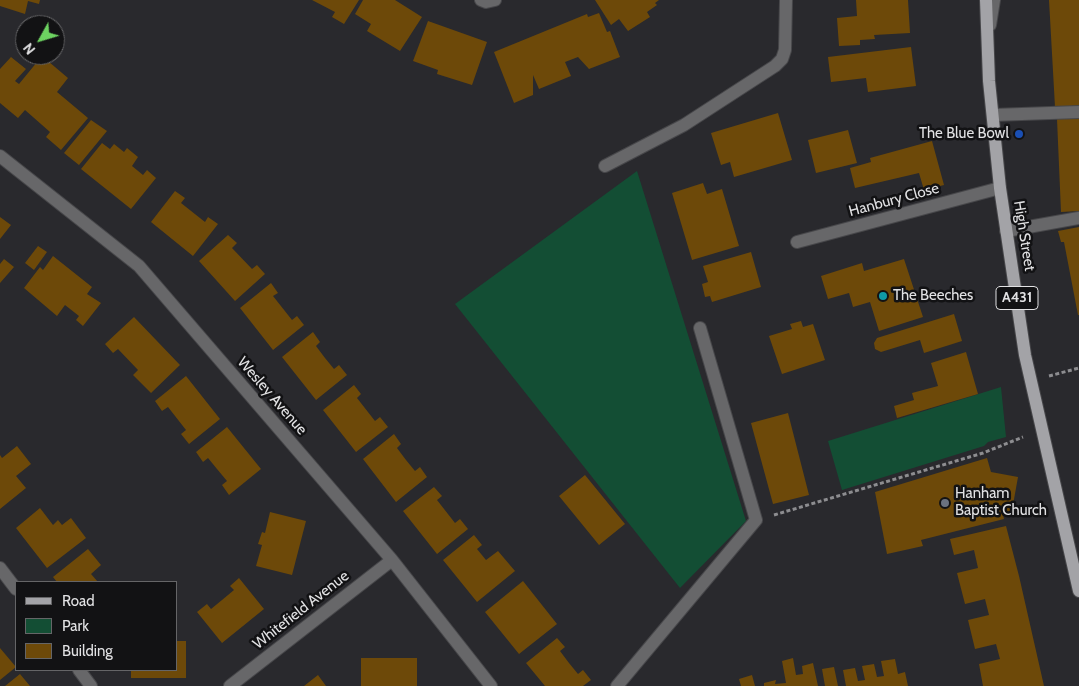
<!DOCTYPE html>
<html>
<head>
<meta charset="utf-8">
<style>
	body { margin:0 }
	#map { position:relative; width:1079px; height:686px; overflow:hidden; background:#29292d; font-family:Cabin,sans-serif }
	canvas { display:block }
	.legend { position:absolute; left:15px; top:581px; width:162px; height:90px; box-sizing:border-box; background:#121214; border:1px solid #656567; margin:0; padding:6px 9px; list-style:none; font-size:15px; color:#e2e2e4 }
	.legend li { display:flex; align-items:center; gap:10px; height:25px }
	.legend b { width:25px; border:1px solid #656567 }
	.north { position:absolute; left:15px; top:15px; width:50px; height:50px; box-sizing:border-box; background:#121214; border:1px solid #656567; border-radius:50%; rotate:231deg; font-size:14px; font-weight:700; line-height:20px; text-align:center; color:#e2e2e4 }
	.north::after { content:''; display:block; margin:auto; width:18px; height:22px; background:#6dd361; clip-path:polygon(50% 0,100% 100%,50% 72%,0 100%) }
</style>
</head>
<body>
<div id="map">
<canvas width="1079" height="686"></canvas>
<ul class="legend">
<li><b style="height:6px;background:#a3a3a7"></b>Road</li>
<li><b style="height:14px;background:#134e34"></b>Park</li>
<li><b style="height:14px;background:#6d4909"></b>Building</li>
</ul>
<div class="north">N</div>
</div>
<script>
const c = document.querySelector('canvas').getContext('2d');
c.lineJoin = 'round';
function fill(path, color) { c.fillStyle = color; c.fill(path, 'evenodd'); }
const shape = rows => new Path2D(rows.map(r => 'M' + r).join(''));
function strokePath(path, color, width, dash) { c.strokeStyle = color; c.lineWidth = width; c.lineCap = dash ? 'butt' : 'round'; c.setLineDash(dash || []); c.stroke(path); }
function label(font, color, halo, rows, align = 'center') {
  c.font = font + ' Cabin,sans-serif'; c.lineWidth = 5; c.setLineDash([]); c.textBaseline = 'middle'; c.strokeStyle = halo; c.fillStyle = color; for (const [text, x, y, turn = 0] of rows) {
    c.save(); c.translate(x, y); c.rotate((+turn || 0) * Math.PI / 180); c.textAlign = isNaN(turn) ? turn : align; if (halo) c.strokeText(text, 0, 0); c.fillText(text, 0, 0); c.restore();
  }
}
const green = shape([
	[637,171,746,521,680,588,455,304],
	[1001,387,1006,437,988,442,984,446,842,490,828,441]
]);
const building = shape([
	[0,0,40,0,39,4,28,1,25,14,0,6],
	[312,0,359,0,344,24,332,17,335,12],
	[363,0,395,0,422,17,400,51,367,31,371,24,355,14],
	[595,0,659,0,655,3,657,5,647,12,650,17,628,31,619,19,611,25],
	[856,0,908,0,910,33,874,35,875,39,860,40,860,45,839,46,837,18,857,16],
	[1049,0,1079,0,1079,106,1055,107],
	[599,13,607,32,610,31,620,57,589,69,578,57,565,62,571,76,539,89,533,75,533,95,514,103,494,52,587,14,588,17],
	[428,21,487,42,472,85,437,74,438,70,413,61],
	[911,47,916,86,868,92,866,78,831,82,828,57],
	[42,56,68,78,57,92,88,118,61,150,46,137,50,132,25,110,18,118,0,103,0,69,11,57,26,69,15,81,19,84],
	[778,113,792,160,734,177,730,162,721,165,711,133],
	[1079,118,1079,211,1061,212,1057,119],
	[91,120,107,131,79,165,64,153],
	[848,130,857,163,816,173,808,140],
	[932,141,944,185,924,190,919,173,855,188,850,168,871,162,870,158],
	[102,143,110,149,114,144,124,152,127,148,138,157,132,166,143,175,147,170,156,178,131,209,81,169],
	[703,183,707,194,722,189,739,246,692,260,672,193],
	[175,191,185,198,181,203,205,222,208,217,218,224,193,256,151,222],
	[0,217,11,225,0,239],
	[1079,227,1079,315,1078,315,1064,242,1061,242,1058,231],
	[228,235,237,243,232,248,252,269,257,265,265,274,235,301,199,261],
	[38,246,47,252,34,270,25,263],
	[751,252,761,287,712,302,710,296,705,297,702,284,708,282,703,266],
	[53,256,92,287,87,294,101,303,83,326,76,320,79,316,65,305,57,316,24,288,40,267,43,270],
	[4,259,14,267,0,283,0,264],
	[904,259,923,317,879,331,870,302,853,307,849,293,828,299,821,276,862,263,864,271],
	[271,283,278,293,273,296,292,320,297,316,304,325,273,350,240,308],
	[954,314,962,341,924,353,920,340,881,352,875,349,874,343,877,338],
	[134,317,180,365,151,393,133,375,138,370,118,349,113,353,105,344],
	[801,321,803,327,813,324,825,360,782,374,769,336,792,329,790,324],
	[313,332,320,342,316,346,325,358,334,369,339,365,347,375,316,400,282,357],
	[966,352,978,394,897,418,894,406,914,400,912,393,938,386,931,363],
	[186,376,220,419,189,444,181,434,186,430,168,407,162,411,155,401],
	[354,385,361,394,357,398,375,421,380,417,388,427,356,452,323,410],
	[788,413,809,495,773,504,751,423],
	[227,427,261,469,229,495,222,485,227,481,217,469,208,458,203,462,196,452],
	[394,434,401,444,397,448,406,460,415,471,420,467,427,477,396,502,363,459],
	[17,446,31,464,16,476,26,488,0,509,0,455,2,458],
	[987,458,991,472,1018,477,1011,516,1003,515,1004,519,921,540,923,546,887,554,875,492],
	[585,475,625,524,599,545,559,496],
	[434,487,442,496,437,500,455,523,460,519,468,529,437,554,403,511],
	[40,508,53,525,58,520,62,525,71,518,86,538,47,568,16,528],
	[270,512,306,521,292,575,256,566,262,545,258,544,262,532,265,533],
	[1006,526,1019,576,1044,686,983,686,979,664,1000,659,996,644,975,649,968,620,989,615,985,599,965,604,957,573,978,568,974,550,954,555,950,539],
	[474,535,482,545,477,549,486,560,498,551,515,571,477,602,443,560],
	[88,549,101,565,91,574,98,582,57,582,53,577],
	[239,578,264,609,222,643,197,612,207,604,211,609,222,600,234,590,230,586],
	[523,581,557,624,519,654,485,612],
	[557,638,565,647,560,651,569,663,578,674,583,670,591,680,583,686,545,686,526,663],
	[176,641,186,641,186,678,131,678,131,670,176,670],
	[0,648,16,667,0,680],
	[361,658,417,658,417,686,361,686],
	[793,658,796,675,803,674,802,666,813,663,818,686,764,686,764,683,776,680,775,684,786,683,782,661],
	[895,659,898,674,905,672,908,686,846,686,843,670,855,668,858,681,865,680,862,666,874,664,877,677,884,676,881,661],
	[834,667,838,686,825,686,822,669],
	[20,674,30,686,5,686],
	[318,675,326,686,304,686],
	[752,675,755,686,741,686,739,679]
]);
const path = shape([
	[1049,376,1079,368],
	[774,515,983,453,1023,437]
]);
const lane = shape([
	[993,115,1079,112],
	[605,166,684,125,775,66,782,59,785,50,786,0],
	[1006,231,1079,218],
	[617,686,756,520,700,328]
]);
const street = shape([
	[481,0,486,2,495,0],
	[990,25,994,0],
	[0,156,139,266,392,560,491,686],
	[797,242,1000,188],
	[0,568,16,589],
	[79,670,91,686],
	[230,686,392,560]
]);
const primary = shape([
	[986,0,989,81,1000,188,1025,355,1079,591]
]);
const markers = [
	[1019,134,5,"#1a4fb4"],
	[883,296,5,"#0f9aa8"],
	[945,503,5,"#6b7280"]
];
const shields = [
	[1017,298,42]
];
const shieldNames = [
	["A431",1017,298]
];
const poiNames = [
	["The Blue Bowl",1009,134,"right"],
	["The Beeches",893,296],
	["Hanham",955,494],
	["Baptist Church",955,511]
];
const streetNames = [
	["Hanbury Close",894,200,-15],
	["High Street",1024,236,81],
	["Wesley Avenue",272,396,49],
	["Whitefield Avenue",301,610,-38]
];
fill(green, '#134e34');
fill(building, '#6d4909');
strokePath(lane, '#47474a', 14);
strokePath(street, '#47474a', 14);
strokePath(primary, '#47474a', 14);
strokePath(path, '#8d8d90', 3, [4, 2.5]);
strokePath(lane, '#676769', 12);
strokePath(street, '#676769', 12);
strokePath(primary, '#a3a3a7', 12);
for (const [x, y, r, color] of markers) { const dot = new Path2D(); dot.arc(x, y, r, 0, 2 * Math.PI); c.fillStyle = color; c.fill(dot); strokePath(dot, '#121214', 2); }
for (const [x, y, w] of shields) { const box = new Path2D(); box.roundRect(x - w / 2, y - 11.5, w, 23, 4); c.fillStyle = '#121214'; c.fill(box); strokePath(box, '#e2e2e4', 1); }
label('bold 14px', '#e2e2e4', null, shieldNames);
label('15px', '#e2e2e4', '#121214', poiNames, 'left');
label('15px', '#e2e2e4', '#121214', streetNames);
</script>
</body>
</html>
